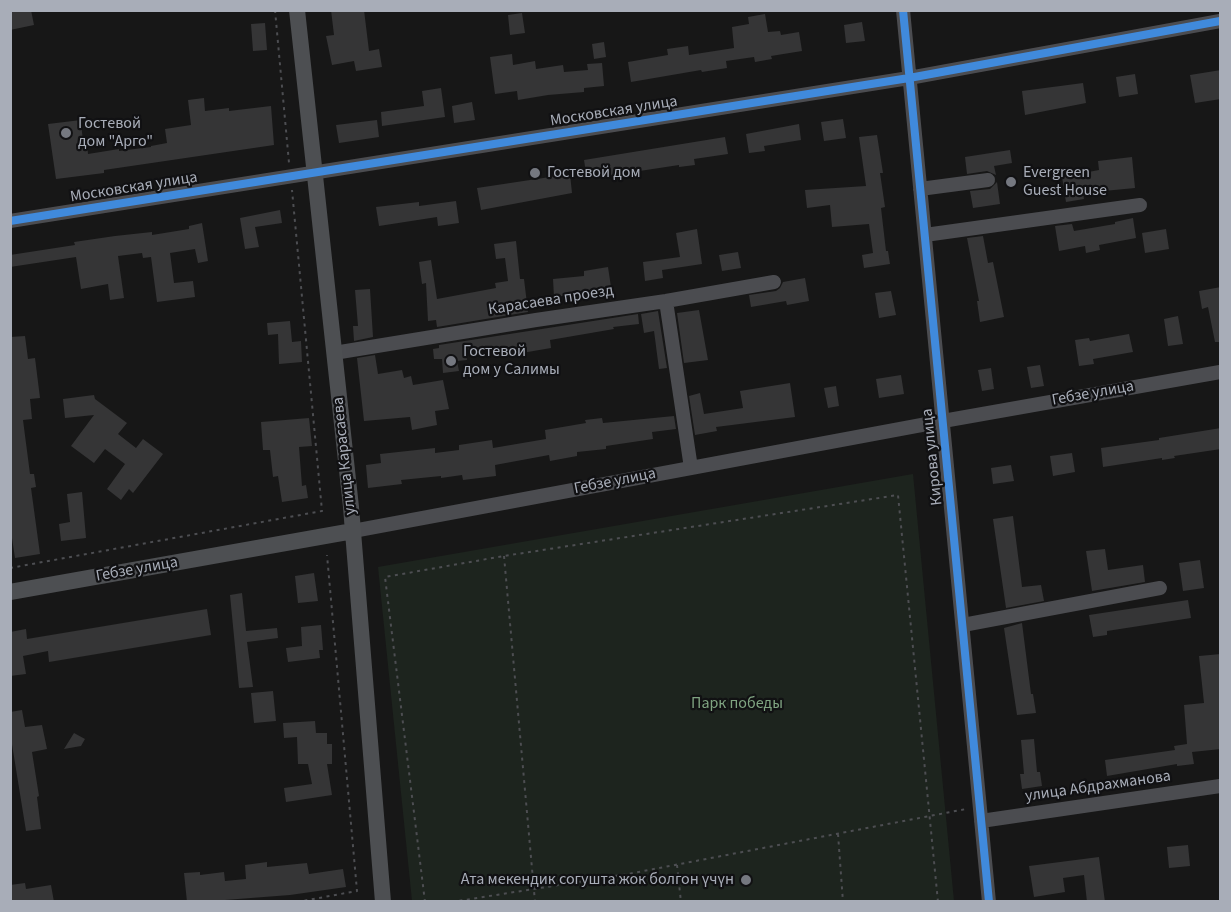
<!DOCTYPE html>
<html>
<head>
<meta charset="utf-8">
<style>
	body { margin:0 }
	#map { position:relative; width:1231px; height:912px; overflow:hidden; background:#171717; font-family:"Source Sans 3",sans-serif }
	canvas { display:block }
	.frame { position:absolute; inset:0; border:12px solid #a8adb8; pointer-events:none }
</style>
</head>
<body>
<div id="map">
<canvas width="1231" height="912"></canvas>
<div class="frame"></div>
</div>
<script>
const c = document.querySelector('canvas').getContext('2d');
c.lineJoin = 'round';
function fill(path, color) { c.fillStyle = color; c.fill(path, 'evenodd'); }
const shape = rows => new Path2D(rows.map(r => 'M' + r).join(''));
function strokePath(path, color, width, dash) { c.strokeStyle = color; c.lineWidth = width; c.lineCap = dash ? 'butt' : 'round'; c.setLineDash(dash || []); c.stroke(path); }
function label(font, color, halo, rows, align = 'center') {
  c.font = font + ' "Source Sans 3",sans-serif'; c.lineWidth = 4.5; c.setLineDash([]); c.textBaseline = 'middle'; c.strokeStyle = halo; c.fillStyle = color; for (const [text, x, y, turn = 0] of rows) {
    c.save(); c.translate(x, y); c.rotate((+turn || 0) * Math.PI / 180); c.textAlign = isNaN(turn) ? turn : align; if (halo) c.strokeText(text, 0, 0); c.fillText(text, 0, 0); c.restore();
  }
}
const green = shape([
	[913,474,954,901,412,901,378,567]
]);
const building = shape([
	[10,10,31,10,34,25,10,30],
	[331,10,364,10,369,51,379,49,382,67,356,71,354,61,332,65,326,36,334,35],
	[522,13,525,33,510,35,508,15],
	[765,14,768,32,780,31,781,35,799,32,802,51,771,56,772,59,755,62,754,57,726,61,727,68,702,72,701,70,631,82,628,62,668,55,667,49,688,46,689,55,734,48,732,27,749,24,748,17],
	[862,22,865,41,846,43,844,25],
	[265,23,267,50,253,51,251,24],
	[604,42,606,57,594,59,592,44],
	[512,54,513,65,535,61,536,69,563,65,564,72,588,70,587,64,602,63,604,86,584,88,584,92,548,95,518,100,517,91,495,94,490,57],
	[1221,70,1221,99,1195,103,1190,75],
	[1135,74,1138,94,1119,97,1116,77],
	[1083,83,1086,103,1025,115,1022,91],
	[441,88,445,117,382,126,381,112,424,106,422,91],
	[204,98,205,111,229,108,229,111,271,106,274,145,104,170,104,173,56,179,48,124,81,120,83,144,87,143,88,154,119,149,119,151,151,147,151,146,167,143,165,129,191,125,188,100],
	[472,102,475,120,454,123,452,106],
	[843,119,846,138,824,141,821,122],
	[377,120,379,137,339,143,336,125],
	[799,124,801,140,764,146,765,151,749,153,746,134],
	[877,135,883,173,880,173,885,207,881,208,886,251,888,251,890,264,864,268,862,255,873,253,869,224,832,227,830,205,807,208,805,190,866,186,859,137],
	[725,137,728,154,694,159,695,165,679,167,679,165,587,179,584,160],
	[1010,150,1012,163,994,166,996,175,987,171,967,174,965,157],
	[1132,157,1135,188,1083,193,1084,199,1066,202,1062,177,1099,170,1098,161],
	[570,174,572,193,481,210,477,188],
	[997,182,1000,204,973,208,970,191,990,189],
	[456,201,459,223,438,226,437,217,379,226,376,207,419,202,419,206],
	[280,210,282,223,255,227,259,247,245,249,240,218],
	[1133,218,1136,238,1099,245,1100,250,1086,253,1085,246,1059,251,1055,226,1072,224,1074,231,1115,224,1115,222],
	[202,223,208,261,198,263,195,249,170,253,174,283,193,281,195,297,157,302,151,257,143,258,142,253,118,256,124,298,110,300,108,284,81,289,76,257,10,267,10,255,75,245,74,242,115,236,152,232,152,235,189,229,189,226],
	[697,229,702,264,662,270,663,278,645,281,643,262,680,257,676,233],
	[1166,229,1169,249,1145,253,1142,233],
	[983,236,988,263,993,262,1004,317,980,322,977,301,979,301,967,238],
	[516,241,520,279,524,279,528,312,437,327,436,320,428,321,426,283,422,284,419,262,431,260,437,299,496,288,495,283,508,281,505,258,496,259,494,244],
	[738,252,741,268,722,271,719,255],
	[608,267,611,287,580,292,580,294,554,297,553,279,584,276,584,271],
	[805,278,809,301,787,305,786,301,751,307,749,295,776,291,780,288,783,282],
	[1221,287,1221,342,1215,342,1208,307,1202,309,1199,291],
	[370,289,373,337,354,341,353,326,358,326,355,290],
	[891,291,896,315,879,318,875,293],
	[699,310,708,360,684,363,677,313],
	[658,311,667,368,659,369,654,331,644,333,641,314],
	[638,314,639,324,613,327,614,329,550,340,551,348,516,354,515,347,466,353,467,360,457,361,459,371,443,373,442,359,434,359,433,349,439,348,439,345],
	[1178,316,1183,344,1168,346,1164,319],
	[290,321,292,342,301,341,302,362,279,364,278,334,268,335,267,323],
	[1129,334,1133,352,1093,359,1094,364,1079,366,1075,340,1089,338,1090,341],
	[25,336,28,359,35,358,40,398,30,399,32,419,23,420,30,474,34,474,36,487,31,488,40,554,15,558,10,525,10,337],
	[375,355,378,374,402,370,404,378,411,376,413,385,443,380,449,409,435,411,437,425,412,430,410,417,364,421,357,358],
	[1040,365,1044,386,1031,388,1027,367],
	[991,368,994,389,982,391,978,370],
	[901,375,904,394,879,398,876,379],
	[790,383,795,417,716,427,717,431,695,435,689,396,700,393,704,414,743,408,740,391],
	[836,386,839,406,828,408,824,388],
	[94,395,95,399,127,423,118,434,136,448,143,439,163,454,133,493,129,489,121,500,107,489,125,464,105,449,94,463,71,446,94,415,65,418,63,399],
	[674,416,676,429,652,432,653,439,606,446,606,449,577,452,577,456,550,461,549,455,495,465,496,476,463,480,462,475,441,478,441,476,401,480,402,484,368,488,366,465,381,463,380,454,435,448,435,453,459,450,459,445,492,440,493,448,546,439,545,430,586,423,585,420,602,418,603,423],
	[309,418,312,446,299,447,302,486,306,485,308,498,282,502,278,476,273,477,270,450,263,450,261,422],
	[1221,428,1221,449,1174,456,1175,458,1162,460,1162,458,1103,467,1101,448,1159,440,1159,438],
	[1072,453,1075,472,1053,476,1050,456],
	[1011,465,1014,481,993,484,991,468],
	[82,492,86,538,61,541,59,524,70,522,67,494],
	[1013,516,1022,587,1041,585,1044,601,1006,608,993,519],
	[1105,549,1108,570,1143,565,1145,582,1092,591,1086,551],
	[1200,560,1204,588,1183,591,1179,563],
	[314,573,318,601,298,603,295,576],
	[242,593,246,631,277,628,278,638,247,642,253,687,239,688,230,595],
	[1188,600,1191,618,1107,631,1107,635,1093,637,1089,615],
	[207,609,211,635,49,662,48,651,23,656,26,674,10,676,10,632,26,629,27,639],
	[1022,623,1031,694,1033,694,1036,713,1017,715,1004,628],
	[321,625,323,650,319,650,320,658,288,662,286,648,302,646,301,627],
	[1221,654,1221,749,1192,752,1194,764,1177,766,1177,764,1107,776,1105,760,1175,750,1174,746,1187,744,1184,705,1204,703,1199,656],
	[273,691,276,721,254,723,251,693],
	[22,710,25,727,42,725,47,749,32,752,39,796,37,797,41,829,26,831,10,732,10,712],
	[315,721,316,733,327,733,327,744,332,744,332,764,327,764,332,795,286,802,284,788,312,784,308,764,298,764,297,737,284,738,283,723],
	[74,733,85,739,81,746,64,749],
	[1034,739,1037,772,1040,772,1042,786,1022,789,1020,774,1024,774,1021,740],
	[1188,845,1190,866,1169,868,1167,847],
	[1099,857,1105,902,1087,902,1084,875,1063,878,1065,892,1034,897,1029,866],
	[267,862,267,867,307,863,309,874,343,869,346,887,290,895,225,900,225,902,187,902,184,873,200,872,200,875,224,872,225,881,246,879,245,865],
	[25,883,26,889,51,885,54,902,10,902,10,885]
]);
const path = shape([
	[275,10,289,163],
	[504,556,535,902],
	[10,568,322,511,292,190],
	[838,834,843,902],
	[677,865,681,902],
	[297,902,357,891,327,555],
	[425,902,385,577,504,556,898,495,938,902],
	[452,902,628,874,966,809]
]);
const minor = shape([
	[903,10,989,902],
	[920,189,988,180],
	[10,221,909,78,1220,21],
	[925,235,1140,205],
	[666,301,691,468],
	[334,353,536,320,666,301,774,282],
	[353,531,943,421,1220,372],
	[963,625,1160,588],
	[981,821,1220,786]
]);
const major = shape([
	[297,10,351,507,383,902],
	[10,592,353,531]
]);
const cycleway = shape([
	[903,10,989,902],
	[10,221,909,78,1220,21]
]);
const markers = [
	[66,133,6,"#757880"],
	[535,173,6,"#757880"],
	[1011,182,6,"#757880"],
	[451,361,6,"#757880"],
	[746,880,6,"#757880"]
];
const streetNames = [
	["Московская улица",614,112,-9],
	["Московская улица",134,188,-9],
	["Карасаева проезд",551,301,-9],
	["Гебзе улица",1093,394,-10],
	["улица Карасаева",345,456,-96],
	["Кирова улица",933,457,-96],
	["Гебзе улица",615,482,-11],
	["Гебзе улица",137,570,-10],
	["улица Абдрахманова",1098,787,-8]
];
const poiNames = [
	["Гостевой",78,124],
	["дом \"Арго\"",78,142],
	["Гостевой дом",547,173],
	["Evergreen",1023,173],
	["Guest House",1023,191],
	["Гостевой",463,352],
	["дом у Салимы",463,370],
	["Ата мекендик согушта жок болгон үчүн",734,880,"right"]
];
const parkNames = [
	["Парк победы",737,704]
];
fill(green, '#1d241e');
fill(building, '#353536');
strokePath(path, '#4d4e52', 2, [3, 4.5]);
strokePath(minor, '#4b4c50', 14);
strokePath(major, '#4d4f52', 16);
strokePath(cycleway, '#408adc', 8);
for (const [x, y, r, color] of markers) { const dot = new Path2D(); dot.arc(x, y, r, 0, 2 * Math.PI); c.fillStyle = color; c.fill(dot); strokePath(dot, '#111113', 2); }
label('16px', '#a8adb8', '#111113', streetNames);
label('16px', '#a8adb8', '#111113', poiNames, 'left');
label('16px', '#7fa381', '#111113', parkNames);
</script>
</body>
</html>
